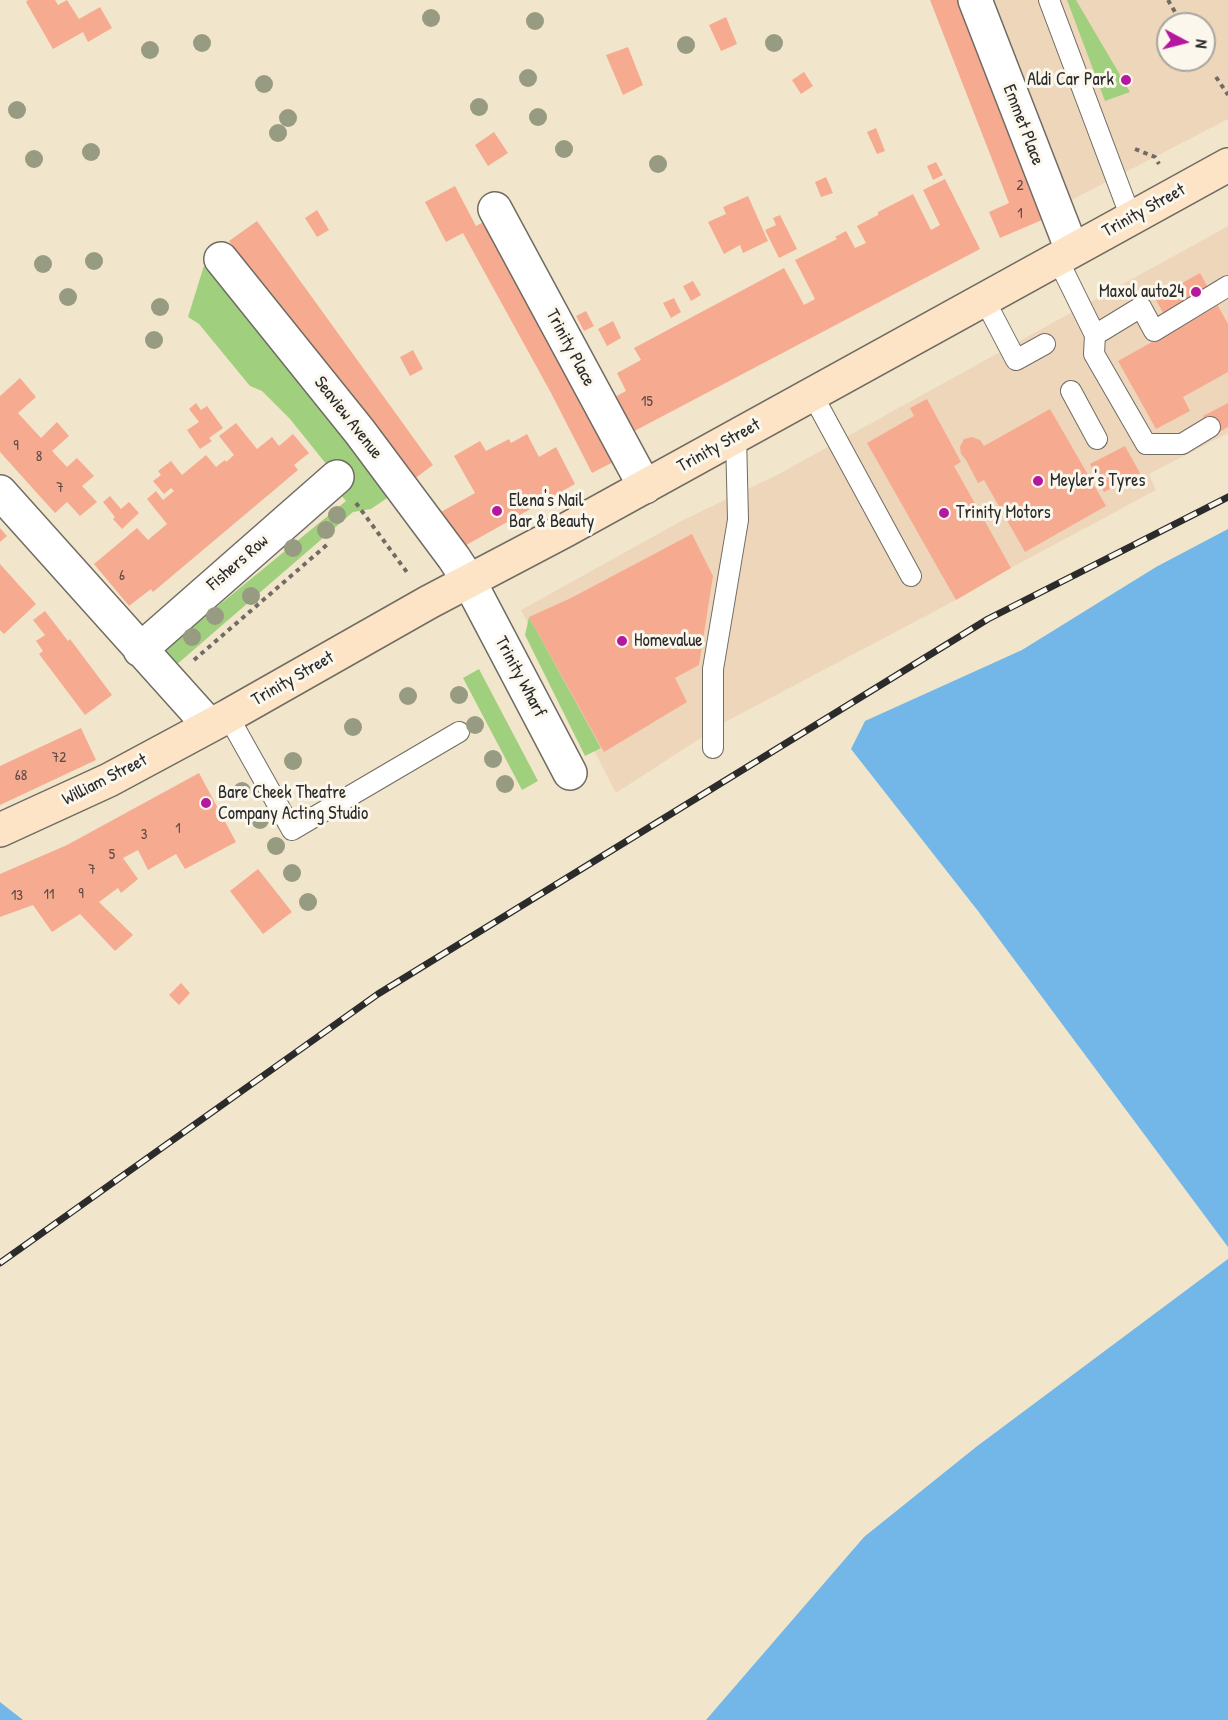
<!DOCTYPE html>
<html>
<head>
<meta charset="utf-8">
<style>
	body { margin:0 }
	#map { position:relative; width:1228px; height:1720px; overflow:hidden; background:#f1e6cb; font-family:"Patrick Hand",sans-serif }
	canvas { display:block }
	.north { position:absolute; left:1156px; top:12px; width:60px; height:60px; box-sizing:border-box; background:#fbf7ec; border:2px solid #a8a59f; border-radius:50%; rotate:97deg; font-size:16px; font-weight:700; line-height:24px; text-align:center; color:#2b2b2b }
	.north::after { content:''; display:block; margin:auto; width:21px; height:27px; background:#b5179e; clip-path:polygon(50% 0,100% 100%,50% 72%,0 100%) }
</style>
</head>
<body>
<div id="map">
<canvas width="1228" height="1720"></canvas>
<div class="north">N</div>
</div>
<script>
const c = document.querySelector('canvas').getContext('2d');
c.lineJoin = 'round';
function fill(path, color) { c.fillStyle = color; c.fill(path, 'evenodd'); }
const shape = rows => new Path2D(rows.map(r => 'M' + r).join(''));
function strokePath(path, color, width, dash) { c.strokeStyle = color; c.lineWidth = width; c.lineCap = dash ? 'butt' : 'round'; c.setLineDash(dash || []); c.stroke(path); }
function label(font, color, halo, rows, align = 'center') {
  c.font = font + ' "Patrick Hand",sans-serif'; c.lineWidth = 6; c.setLineDash([]); c.textBaseline = 'middle'; c.strokeStyle = halo; c.fillStyle = color; for (const [text, x, y, turn = 0] of rows) {
    c.save(); c.translate(x, y); c.rotate((+turn || 0) * Math.PI / 180); c.textAlign = isNaN(turn) ? turn : align; if (halo) c.strokeText(text, 0, 0); c.fillText(text, 0, 0); c.restore();
  }
}
const built = shape([
	[988,0,1228,0,1228,119,1062,205],
	[1168,24,1204,24,1204,60,1168,60],
	[1228,226,1228,433,1149,474,1156,490,1011,568,956,600,727,721,616,793,521,610,683,520,779,474]
]);
const green = shape([
	[1067,0,1076,0,1130,92,1105,101],
	[207,256,396,492,371,509,353,512,175,666,163,651,346,501,334,487,331,470,290,419,262,391,250,386,199,324,188,317],
	[529,617,601,748,585,756,525,635],
	[479,669,538,781,522,790,463,678]
]);
const water = shape([
	[1228,529,1228,1247,978,911,851,749,865,721,1022,650,1156,567],
	[1228,1259,1228,1720,706,1720,864,1537,976,1447],
	[0,1702,23,1720,0,1720]
]);
const building = shape([
	[28,0,55,0,58,5,67,0,79,19,100,7,112,28,88,42,83,32,53,49,26,2],
	[930,0,967,0,1051,216,1000,238,989,212,1009,203],
	[726,17,737,44,721,51,709,25],
	[628,47,643,85,623,95,606,55],
	[804,72,813,86,801,94,792,80],
	[876,128,885,151,877,154,867,132],
	[494,132,508,153,488,166,475,145],
	[936,162,943,175,933,180,927,166],
	[826,177,833,193,821,197,815,182],
	[945,179,980,249,623,437,605,402,626,391,617,373,641,360,634,348,784,268,804,305,815,299,795,260,837,239,835,237,846,231,855,248,866,243,857,226,878,215,878,212,913,194,931,230,940,225,923,190],
	[455,186,476,226,493,217,623,457,592,473,551,393,463,233,446,242,425,202],
	[748,196,768,241,743,253,740,245,724,254,708,222,726,214,723,207],
	[317,210,329,230,317,237,305,218],
	[780,215,797,249,779,258,765,230,776,225,773,218],
	[257,221,433,465,406,485,229,241],
	[1200,273,1228,324,1228,372,1183,397,1190,411,1156,429,1118,361,1152,342,1147,331,1167,320,1155,298],
	[693,281,701,295,691,301,683,286],
	[674,298,681,312,671,318,663,303],
	[586,311,594,326,584,331,576,316],
	[613,321,621,338,607,346,598,329],
	[413,350,423,369,410,376,400,357],
	[20,378,36,397,18,413,41,438,57,422,69,436,52,451,67,467,77,458,94,476,82,486,97,502,80,516,67,502,55,513,0,452,0,396],
	[927,399,961,462,954,466,1011,568,956,600,867,443,914,416,910,408],
	[196,403,201,410,207,406,223,428,209,438,212,441,200,449,187,430,199,422,189,409],
	[1228,403,1228,427,1214,435,1203,416],
	[1050,409,1106,506,1025,552,984,480,978,483,966,460,961,454,960,447,964,439,972,437,980,440,984,446],
	[236,423,257,449,272,437,279,446,293,434,309,453,294,465,298,470,153,592,151,589,129,606,94,564,137,528,148,540,167,524,147,499,156,491,163,500,174,491,171,488,164,494,153,481,161,475,158,471,171,461,182,475,206,455,216,467,225,460,226,462,234,455,219,436],
	[527,434,539,457,556,447,575,484,461,548,441,512,475,493,454,456,480,441,486,451,509,439,511,443],
	[1125,446,1140,473,1104,492,1090,464],
	[110,496,121,509,129,502,139,513,122,529,113,519,115,517,103,502],
	[0,528,7,536,0,542],
	[692,534,713,576,699,665,675,678,687,702,604,752,529,617,571,598],
	[0,564,36,604,4,634,0,630],
	[45,611,68,641,70,639,112,695,85,715,39,654,43,651,36,641,45,635,33,620],
	[81,728,96,760,0,805,0,766],
	[199,773,236,842,185,869,176,854,148,870,138,850,123,858,138,879,121,893,118,888,99,902,133,935,115,951,80,914,52,932,33,905,0,917,0,874,67,845],
	[258,869,292,912,263,934,230,891],
	[181,983,190,993,179,1005,169,995]
]);
const path = shape([
	[1168,0,1182,24],
	[1216,77,1228,95],
	[1135,149,1155,157,1159,164],
	[356,503,409,575],
	[194,660,329,543]
]);
const lane = shape([
	[1049,0,1131,218],
	[1057,258,1095,335,1141,307,1154,331,1228,286],
	[984,299,1016,360,1045,344],
	[1095,335,1094,354,1146,444,1182,444,1210,427],
	[1071,391,1097,439],
	[812,394,911,576],
	[228,716,292,830,459,732],
	[713,748,713,669,738,520,736,436]
]);
const street = shape([
	[975,0,1072,250],
	[495,209,645,487],
	[221,259,360,432,454,558,469,581,570,773],
	[0,492,209,725],
	[140,650,337,477]
]);
const secondary = shape([
	[0,830,109,780,228,716,429,602,564,531,1228,165]
]);
const rail = shape([
	[0,1263,378,994,988,619,1228,497]
]);
const trees = [
	[431,18],
	[535,21],
	[202,43],
	[774,43],
	[686,45],
	[150,50],
	[528,78],
	[264,84],
	[479,107],
	[17,110],
	[538,117],
	[288,118],
	[278,133],
	[564,149],
	[91,152],
	[34,159],
	[658,164],
	[94,261],
	[43,264],
	[68,297],
	[160,307],
	[154,340],
	[337,515],
	[326,530],
	[293,548],
	[251,596],
	[215,616],
	[192,637],
	[459,695],
	[408,696],
	[475,725],
	[353,727],
	[493,759],
	[293,761],
	[505,784],
	[242,791],
	[260,820],
	[276,846],
	[292,873],
	[308,902]
];
const markers = [
	[1126,80,6,"#b5179e"],
	[1196,292,6,"#b5179e"],
	[1038,481,6,"#b5179e"],
	[497,511,6,"#b5179e"],
	[944,513,6,"#b5179e"],
	[622,641,6,"#b5179e"],
	[206,803,6,"#b5179e"]
];
const numberNames = [
	["2",1020,186],
	["1",1020,214],
	["15",647,402],
	["9",16,446],
	["8",39,457],
	["7",60,488],
	["6",122,576],
	["72",59,758],
	["68",21,776],
	["1",178,829],
	["3",144,835],
	["5",112,855],
	["7",92,870],
	["9",81,894],
	["11",49,895],
	["13",17,896]
];
const poiNames = [
	["Aldi Car Park",1114,80,"right"],
	["Maxol auto24",1184,292,"right"],
	["Meyler's Tyres",1050,481],
	["Elena's Nail",509,501],
	["Bar & Beauty",509,522],
	["Trinity Motors",956,513],
	["Homevalue",634,641],
	["Bare Cheek Theatre",218,793],
	["Company Acting Studio",218,814]
];
const streetNames = [
	["Emmet Place",1023,125,69],
	["Trinity Street",1144,211,-29],
	["Trinity Place",570,348,62],
	["Seaview Avenue",348,418,52],
	["Trinity Street",719,446,-29],
	["Fishers Row",238,563,-41],
	["Trinity Wharf",520,677,62],
	["Trinity Street",293,679,-30],
	["William Street",105,780,-27]
];
fill(built, '#eed6bb');
fill(green, '#a0d07e');
fill(water, '#72b7e8');
fill(building, '#f6ab91');
strokePath(lane, '#706c63', 22);
strokePath(street, '#706c63', 36);
strokePath(secondary, '#706c63', 36);
strokePath(path, '#706c63', 4, [4.5, 4.5]);
strokePath(lane, '#fff', 20);
strokePath(street, '#fff', 33);
strokePath(secondary, '#fee4c6', 33);
strokePath(rail, '#2b2b2b', 7);
strokePath(rail, '#fbf7ec', 4.5, [14]);
c.fillStyle = '#979b81';
for (const [x, y] of trees) { c.beginPath(); c.arc(x, y, 9, 0, 2 * Math.PI); c.fill(); }
for (const [x, y, r, color] of markers) { const dot = new Path2D(); dot.arc(x, y, r, 0, 2 * Math.PI); c.fillStyle = color; c.fill(dot); strokePath(dot, '#fbf7ec', 2); }
label('15px', '#5e4b44', null, numberNames);
label('18px', '#2b2b2b', '#fbf7ec', poiNames, 'left');
label('18px', '#2b2b2b', '#fbf7ec', streetNames);
</script>
</body>
</html>
